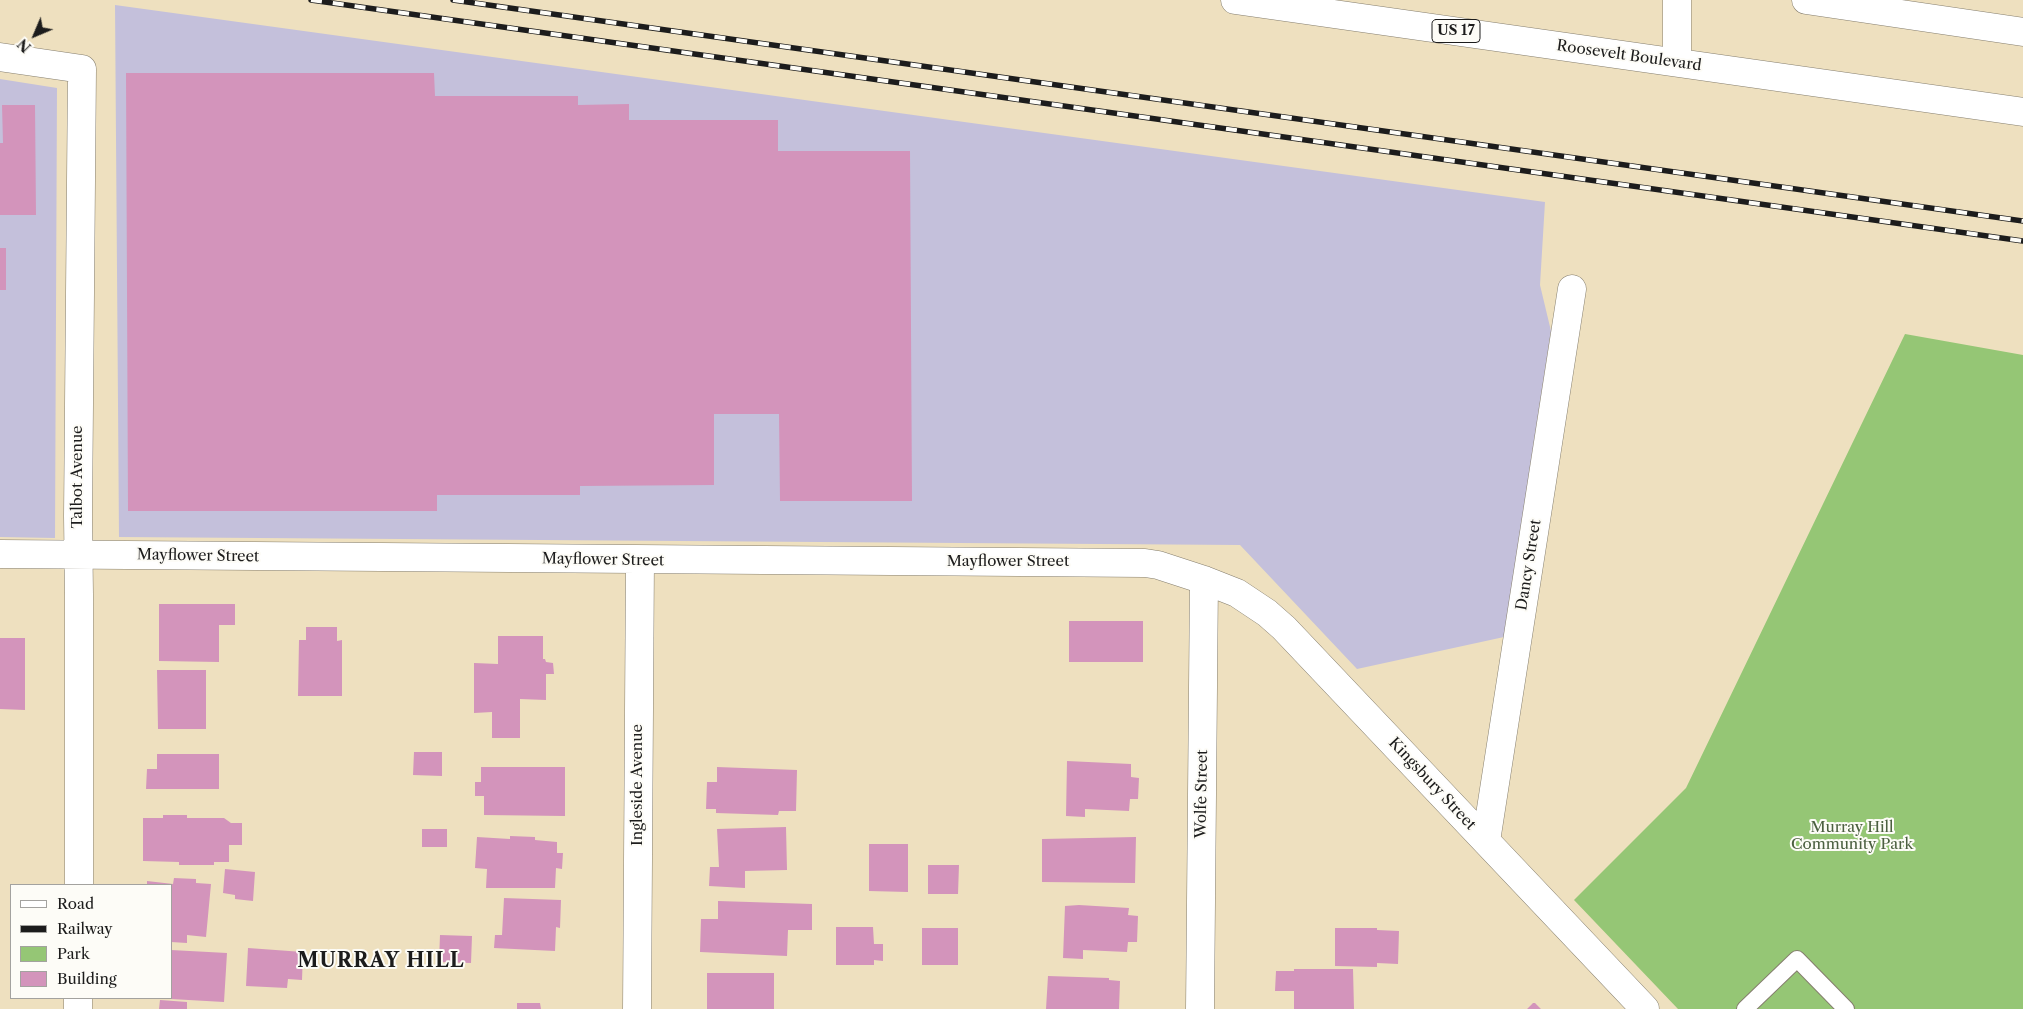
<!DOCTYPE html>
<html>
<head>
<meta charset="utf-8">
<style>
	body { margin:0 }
	#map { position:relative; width:2023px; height:1009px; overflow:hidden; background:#eee0bf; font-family:"Libre Caslon Text",serif }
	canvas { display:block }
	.legend { position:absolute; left:10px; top:884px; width:162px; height:115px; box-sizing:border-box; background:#fdfcf7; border:1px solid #a3a29f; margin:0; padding:6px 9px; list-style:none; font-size:15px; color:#1c1c1c }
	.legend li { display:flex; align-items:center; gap:10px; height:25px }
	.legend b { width:25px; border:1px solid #a3a29f }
	.north { position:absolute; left:10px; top:10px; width:50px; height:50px; -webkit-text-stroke:4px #fdfcf7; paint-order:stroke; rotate:225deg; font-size:14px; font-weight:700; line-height:20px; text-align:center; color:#1c1c1c }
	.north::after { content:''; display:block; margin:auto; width:18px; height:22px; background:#1c1c1c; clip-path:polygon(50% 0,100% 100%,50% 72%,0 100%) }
</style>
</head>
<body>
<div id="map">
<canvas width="2023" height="1009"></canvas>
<ul class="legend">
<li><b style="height:6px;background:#fff"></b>Road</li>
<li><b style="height:6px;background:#1c1c1c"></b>Railway</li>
<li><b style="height:14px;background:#95c675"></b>Park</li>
<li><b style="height:14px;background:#d394bb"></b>Building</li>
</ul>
<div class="north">N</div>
</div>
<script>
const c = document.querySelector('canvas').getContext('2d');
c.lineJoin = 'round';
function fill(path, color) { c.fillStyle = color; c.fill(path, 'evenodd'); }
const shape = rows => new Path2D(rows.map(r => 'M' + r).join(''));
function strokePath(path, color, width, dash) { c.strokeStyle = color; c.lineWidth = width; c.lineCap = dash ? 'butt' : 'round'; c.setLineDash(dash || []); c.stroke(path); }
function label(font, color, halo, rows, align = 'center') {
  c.font = font + ' "Libre Caslon Text",serif'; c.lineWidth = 4; c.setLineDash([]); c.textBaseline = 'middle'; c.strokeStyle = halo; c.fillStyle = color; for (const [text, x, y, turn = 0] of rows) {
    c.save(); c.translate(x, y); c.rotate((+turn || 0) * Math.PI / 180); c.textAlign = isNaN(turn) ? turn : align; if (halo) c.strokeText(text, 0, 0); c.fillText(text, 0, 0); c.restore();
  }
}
const industrial = shape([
	[115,5,1545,202,1540,285,1551,331,1504,637,1357,669,1240,545,119,537],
	[0,79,57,88,55,538,0,537]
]);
const green = shape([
	[1905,334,2023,355,2023,1009,1678,1009,1574,900,1686,788]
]);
const building = shape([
	[126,73,434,73,435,96,578,96,578,105,629,104,629,120,778,120,778,151,910,151,912,501,780,501,779,414,714,414,714,485,580,486,580,495,437,495,437,511,128,511],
	[2,105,35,105,36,215,0,215,0,143,3,143],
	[0,248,6,248,6,290,0,290],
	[159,604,235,604,235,625,219,625,219,662,159,661],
	[1069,621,1143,621,1143,662,1069,662],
	[306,627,337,627,337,641,342,640,342,696,298,696,299,640,306,640],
	[498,636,543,636,543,659,545,659,546,662,553,663,554,674,546,674,546,700,520,699,520,738,492,738,492,712,474,713,474,663,498,664],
	[0,638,25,638,25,710,0,709],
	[157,670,206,670,206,729,158,729],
	[414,752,442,752,442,776,413,775],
	[157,754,219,754,219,789,146,789,147,769,157,769],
	[1067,761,1131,764,1131,777,1139,778,1138,799,1130,799,1129,811,1085,809,1085,817,1066,816],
	[481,767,565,767,565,816,484,815,484,796,475,796,475,782,481,782],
	[717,767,797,770,796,811,779,811,778,815,716,813,716,809,706,809,707,782,717,782],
	[163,815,187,815,187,818,224,818,231,823,242,823,242,845,229,845,229,862,214,862,214,865,179,865,179,862,143,861,143,818,163,818],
	[786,827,787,870,745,871,745,888,709,886,710,867,719,867,717,829],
	[422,829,447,829,447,847,422,847],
	[510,836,535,837,535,840,557,842,557,853,563,853,562,869,556,868,555,888,486,888,487,869,475,868,477,837,510,839],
	[1136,837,1135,883,1042,882,1042,839],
	[869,844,908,844,908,892,869,891],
	[928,865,959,865,958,894,928,894],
	[225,869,255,872,253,901,235,899,235,895,223,893],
	[174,878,196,879,196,883,211,884,206,937,187,935,187,943,171,942,171,885,147,885,147,881,173,884],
	[504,898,561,900,560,928,556,927,555,951,494,948,495,935,502,935],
	[718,901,812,904,812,930,788,930,787,956,700,952,701,919,718,919],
	[1079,905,1129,908,1128,915,1138,916,1137,942,1128,942,1127,952,1083,950,1083,959,1063,958,1065,906],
	[836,927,873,927,874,944,883,944,883,961,874,960,874,965,836,965],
	[922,928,958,928,958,965,922,965],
	[1335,928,1377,928,1377,930,1399,931,1398,964,1377,963,1377,967,1335,966],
	[440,935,472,936,471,963,439,962],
	[248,948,303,952,302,980,288,979,287,988,246,986],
	[171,950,227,953,224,1002,171,999],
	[1294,969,1353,969,1354,1009,1294,1009,1294,991,1275,991,1276,971,1294,971],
	[707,973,774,973,774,1009,707,1009],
	[1048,976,1109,978,1109,980,1120,981,1119,1009,1046,1009],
	[160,1000,187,1002,187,1009,159,1009],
	[517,1003,540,1003,541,1009,517,1009],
	[1533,1003,1535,1003,1541,1009,1527,1009]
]);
const lane = shape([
	[1745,1009,1797,959,1846,1009]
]);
const street = shape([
	[1677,0,1677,62],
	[0,57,82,69,78,516,79,595,79,885],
	[0,554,1145,563,1158,565,1204,580,1237,593,1267,613,1284,628,1645,1009],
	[1486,841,1572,289],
	[78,1009,78,998],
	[637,1009,640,560],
	[1200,1009,1204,580]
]);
const highway = shape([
	[1235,0,2023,112],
	[1806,0,2023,32]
]);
const rail = shape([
	[311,0,2023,241],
	[453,0,2023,221]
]);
const shields = [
	[1456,31,48]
];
const shieldNames = [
	["US 17",1456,31]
];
const streetNames = [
	["Roosevelt Boulevard",1629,56,8],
	["Talbot Avenue",78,477,-90],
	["Mayflower Street",198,556,1],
	["Mayflower Street",603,560,1],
	["Mayflower Street",1008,562],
	["Dancy Street",1529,565,-81],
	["Kingsbury Street",1432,784,47],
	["Ingleside Avenue",638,785,-90],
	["Wolfe Street",1202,794,-89]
];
const parkNames = [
	["Murray Hill",1852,828],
	["Community Park",1852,845]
];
const districtNames = [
	["MURRAY HILL",381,961]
];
fill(industrial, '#c4c0db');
fill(green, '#95c675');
fill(building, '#d394bb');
strokePath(lane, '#857e6e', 18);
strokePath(street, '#857e6e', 29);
strokePath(highway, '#857e6e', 29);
strokePath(lane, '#fff', 16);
strokePath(street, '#fff', 28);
strokePath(highway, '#fff', 28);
strokePath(rail, '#1c1c1c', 5.5);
strokePath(rail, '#fdfcf7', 4, [11]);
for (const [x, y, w] of shields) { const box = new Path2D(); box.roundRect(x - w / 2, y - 11.5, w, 23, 4); c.fillStyle = '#fdfcf7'; c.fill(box); strokePath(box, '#1c1c1c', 1); }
label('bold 14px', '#1c1c1c', null, shieldNames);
label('15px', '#1c1c1c', '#fdfcf7', streetNames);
label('15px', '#4c6040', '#fdfcf7', parkNames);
c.letterSpacing = '1px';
label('bold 20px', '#1c1c1c', '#fdfcf7', districtNames);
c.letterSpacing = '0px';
</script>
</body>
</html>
